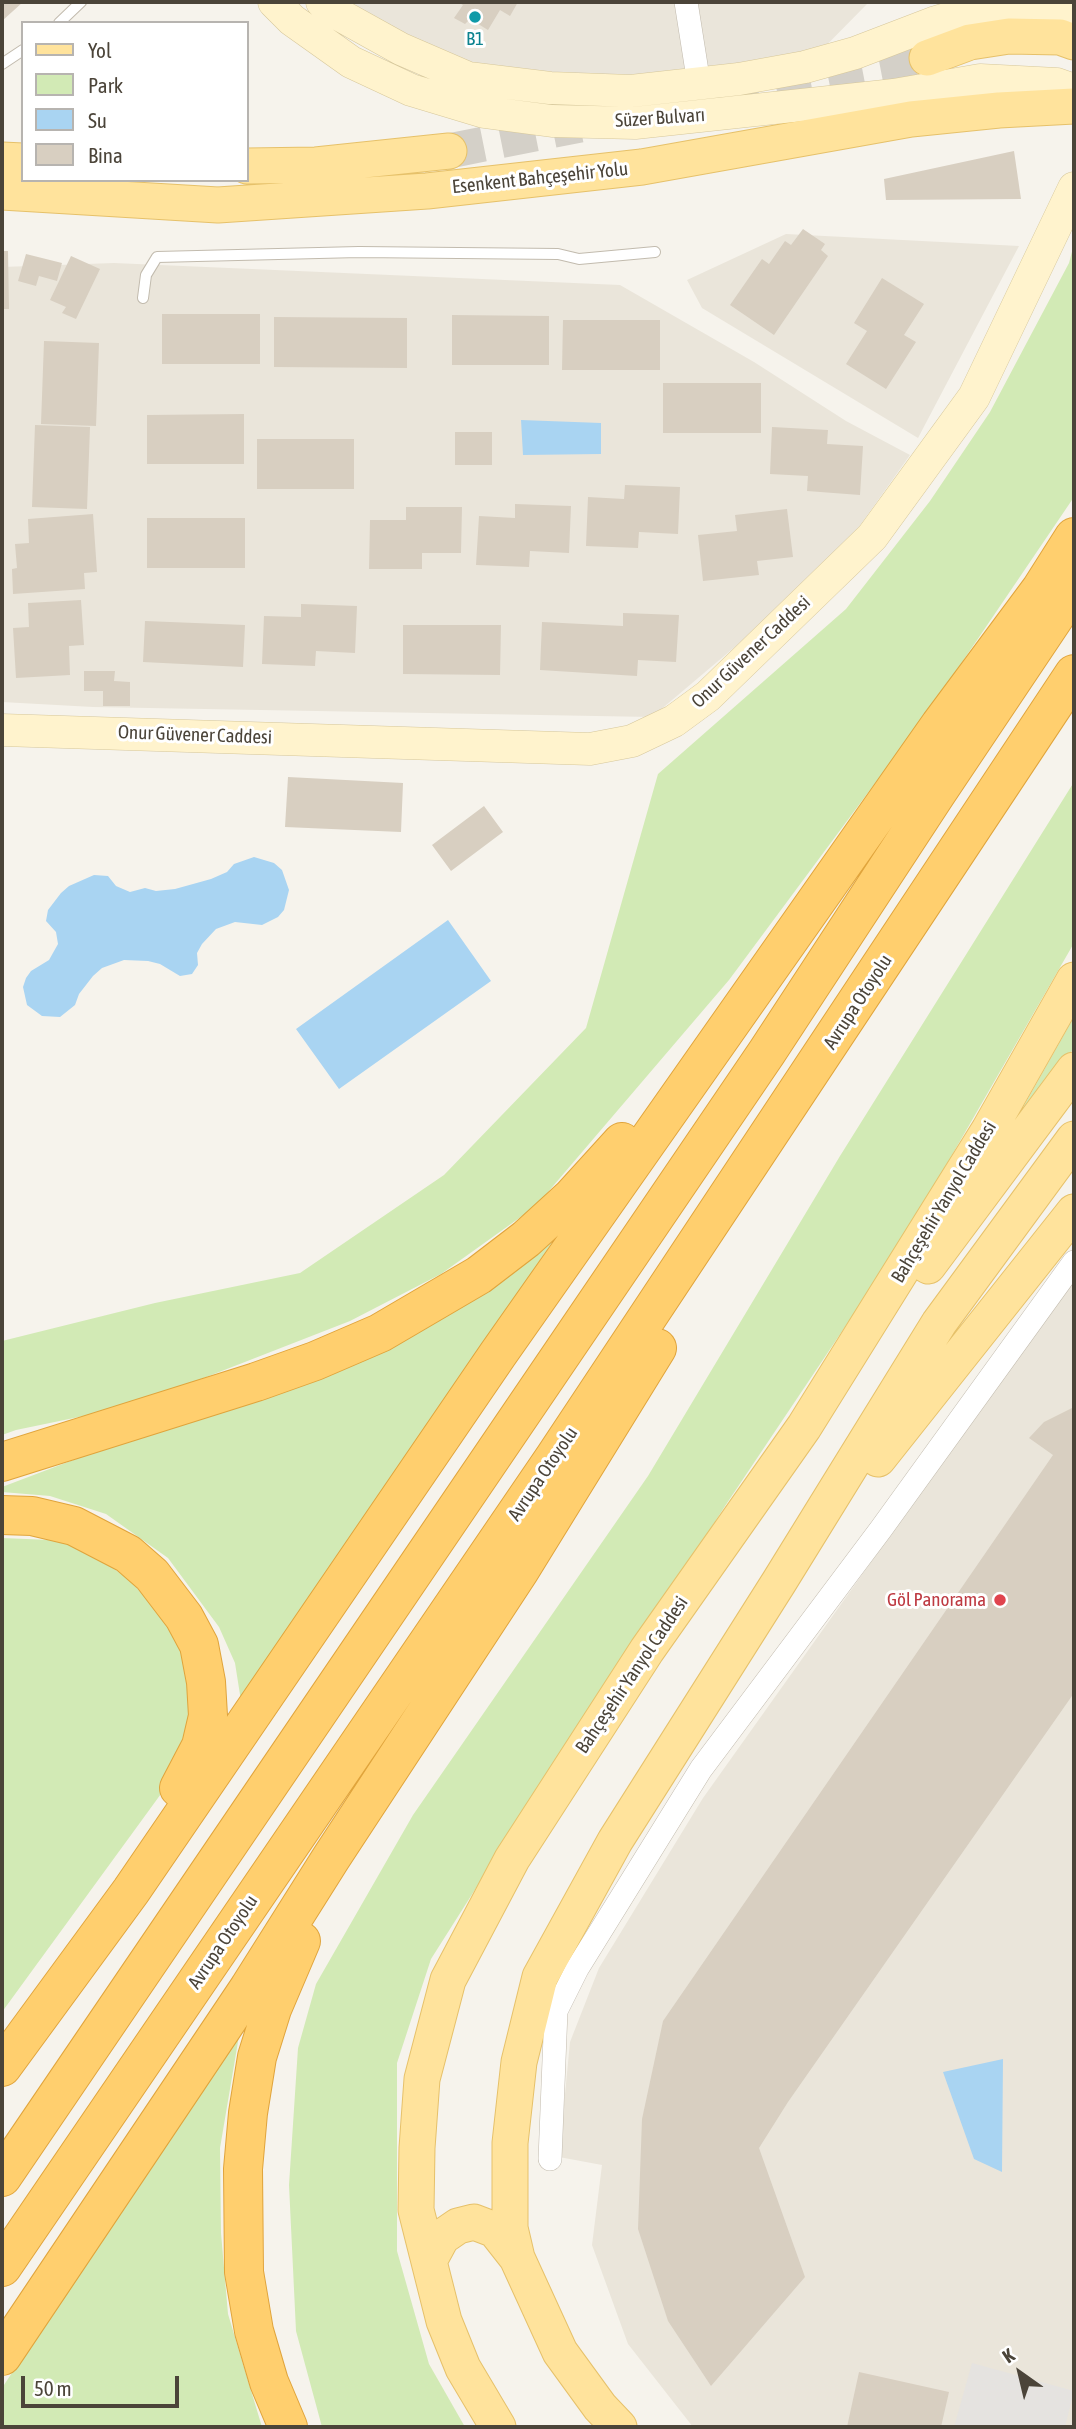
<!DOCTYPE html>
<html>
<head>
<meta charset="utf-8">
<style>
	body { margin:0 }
	#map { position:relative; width:1076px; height:2429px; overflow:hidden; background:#f6f3ec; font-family:"Asap Condensed",sans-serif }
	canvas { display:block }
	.frame { position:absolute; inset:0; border:4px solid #4b4439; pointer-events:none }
	.legend { position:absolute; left:21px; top:21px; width:228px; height:161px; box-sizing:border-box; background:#fff; border:2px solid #b7b4b0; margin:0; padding:9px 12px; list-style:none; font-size:21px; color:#4b4439 }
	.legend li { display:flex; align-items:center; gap:14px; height:35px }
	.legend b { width:35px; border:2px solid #b7b4b0 }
	.north { position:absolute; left:985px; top:2338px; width:70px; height:70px; -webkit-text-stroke:5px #fff; paint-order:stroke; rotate:326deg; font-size:19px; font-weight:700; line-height:28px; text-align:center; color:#4b4439 }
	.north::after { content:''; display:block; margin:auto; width:24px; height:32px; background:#4b4439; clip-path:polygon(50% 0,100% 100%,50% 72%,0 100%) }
	.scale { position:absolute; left:21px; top:2376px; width:158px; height:32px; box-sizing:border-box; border:4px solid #4b4439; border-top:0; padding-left:9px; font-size:21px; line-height:24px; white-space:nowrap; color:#4b4439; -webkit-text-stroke:5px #fff; paint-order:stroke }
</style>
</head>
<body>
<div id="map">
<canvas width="1076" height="2429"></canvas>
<div class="frame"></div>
<ul class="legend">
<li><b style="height:9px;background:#ffe39c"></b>Yol</li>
<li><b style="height:19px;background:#d2eab5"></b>Park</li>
<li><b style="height:19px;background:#a9d4f2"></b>Su</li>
<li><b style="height:19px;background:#d8cfc1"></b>Bina</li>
</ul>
<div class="north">K</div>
<div class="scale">50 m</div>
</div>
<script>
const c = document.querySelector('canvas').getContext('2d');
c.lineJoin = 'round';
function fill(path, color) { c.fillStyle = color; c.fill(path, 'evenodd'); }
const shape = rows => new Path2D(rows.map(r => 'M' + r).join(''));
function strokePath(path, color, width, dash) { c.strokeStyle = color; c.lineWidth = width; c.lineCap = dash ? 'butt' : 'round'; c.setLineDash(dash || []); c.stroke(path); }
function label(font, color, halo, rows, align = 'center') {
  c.font = font + ' "Asap Condensed",sans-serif'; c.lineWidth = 6; c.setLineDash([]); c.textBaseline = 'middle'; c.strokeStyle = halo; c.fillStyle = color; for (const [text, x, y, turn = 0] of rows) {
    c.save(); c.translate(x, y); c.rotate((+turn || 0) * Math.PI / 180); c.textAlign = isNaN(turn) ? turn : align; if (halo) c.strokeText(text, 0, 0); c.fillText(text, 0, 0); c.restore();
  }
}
const residential = shape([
	[322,2,869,2,805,67,739,79,468,78],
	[786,234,1019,246,918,438,702,308,687,280],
	[114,263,620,285,754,362,846,421,910,455,856,531,769,618,652,717,93,707,2,702,2,267],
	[1074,1277,1074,2427,693,2427,628,2344,592,2245,602,2165,559,2157,570,2042,599,1968,703,1798]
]);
const green = shape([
	[1074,244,1074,497,933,705,729,980,536,1206,441,1274,350,1321,132,1406,16,1430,2,1435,2,1341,155,1303,300,1273,444,1175,586,1028,658,774,846,609,930,501,990,412,1069,263],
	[1074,782,1074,943,941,1174,867,1294,725,1506,608,1690,483,1877,431,1959,397,2063,397,2251,429,2364,465,2427,322,2427,296,2331,289,2185,298,2048,316,1984,413,1815,648,1476,840,1156],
	[1074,1017,1074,1048,1000,1148],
	[553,1241,241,1701,235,1663,219,1627,168,1558,106,1514,50,1496,2,1492,2,1487,155,1429,299,1387,404,1338],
	[2,1538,75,1541,127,1578,165,1617,184,1650,191,1695,187,1743,166,1787,2,2012],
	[241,2024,220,2148,221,2233,228,2314,262,2427,2,2427,2,2388]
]);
const parking = shape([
	[972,2363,1074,2391,1065,2427,954,2427]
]);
const water = shape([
	[521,420,601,423,601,454,523,455],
	[254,857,274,863,282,870,289,890,284,910,278,917,262,925,235,922,216,929,202,944,197,953,198,965,192,974,180,976,160,964,148,961,124,960,102,968,93,976,79,994,75,1005,60,1017,42,1016,27,1005,23,987,26,978,31,971,49,960,58,944,56,932,46,921,48,910,61,893,69,886,94,875,108,876,116,886,130,892,145,888,156,891,175,889,211,879,227,872,234,864],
	[448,920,491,981,339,1089,296,1029],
	[1003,2059,1002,2172,974,2159,943,2072]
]);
const building = shape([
	[2,2,23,2,2,21],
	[458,2,518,2,510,16,500,10,488,30,470,19,465,24,454,18,463,5],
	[1014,151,1021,199,886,200,884,179],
	[803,229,825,244,821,250,828,256,774,335,730,305,762,259,769,264,785,241,791,245],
	[2,251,8,251,9,309,2,309],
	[26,254,62,263,57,281,39,276,36,286,18,281],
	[71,256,100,269,76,319,62,313,66,307,50,300],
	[882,278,924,304,904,335,916,342,886,389,846,364,867,331,854,323],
	[162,314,260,314,260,364,162,364],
	[452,315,549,316,549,365,452,365],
	[274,317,407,318,407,368,274,367],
	[563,320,660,320,660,370,562,370],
	[44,341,99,343,96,426,41,424],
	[663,383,761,383,761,433,663,433],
	[244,414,244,464,147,464,147,415],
	[35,425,90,427,87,509,32,507],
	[772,427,828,430,827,444,863,446,860,495,807,491,808,476,770,474],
	[455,432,492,432,492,465,455,465],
	[257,439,354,439,354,489,257,489],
	[625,485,680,487,678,534,639,532,638,548,586,546,588,497,624,499],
	[515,504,571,506,569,553,530,551,529,567,476,565,479,516,515,518],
	[406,507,462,507,461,553,422,553,422,569,369,569,370,520,406,520],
	[787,509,793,557,757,561,759,575,703,581,698,535,737,531,735,515],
	[93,514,97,572,84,573,85,589,13,594,12,569,17,568,15,544,29,543,28,519],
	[147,518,245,518,245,568,147,568],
	[81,600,84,645,69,646,70,675,16,678,13,628,29,627,28,603],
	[301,604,357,606,355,653,316,651,315,666,262,664,264,616,301,617],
	[623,613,679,615,676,662,638,660,637,676,540,670,542,622,623,626],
	[145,621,245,625,243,667,143,662],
	[403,625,501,625,500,675,403,674],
	[84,671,115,671,114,681,130,682,130,706,103,706,103,691,84,691],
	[288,777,403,783,401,832,285,827],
	[484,806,503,832,451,871,432,845],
	[1074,1407,1074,1693,788,2102,759,2148,805,2277,711,2386,668,2321,638,2229,642,2119,663,2021,1053,1455,1029,1438,1044,1422],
	[859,2372,949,2392,941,2427,847,2427]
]);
const primaryTunnel = shape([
	[672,107,927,58],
	[449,151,580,125]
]);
const lane = shape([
	[59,23,81,2],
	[2,64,23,50],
	[143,298,146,275,157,257,359,252,558,254,579,259,655,252]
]);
const street = shape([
	[686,2,699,84],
	[550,2159,556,2011,577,1969,701,1769,881,1529,1074,1262]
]);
const secondary = shape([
	[274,2,292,20,351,62,411,90,484,112,552,121,635,123,894,95,980,80,1057,84,1074,90],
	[322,2,329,9,401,49,468,78,550,88,631,91,739,79,805,67,855,53,936,22,976,10,1016,6,1062,12,1074,17],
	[2,730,590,749,632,741,674,721,708,696,872,537,974,397,1074,188]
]);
const primary = shape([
	[927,58,970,42,1009,36,1060,37,1074,42],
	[2,160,23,161],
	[247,166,316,165,449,151],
	[2,192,218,205,427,191,642,167,911,119,999,110,1074,106],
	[928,1266,1074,1070],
	[878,1459,1074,1212],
	[429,2261,442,2237,458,2226,474,2222,495,2230,517,2258],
	[498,2427,463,2368,444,2321,416,2210,417,2148,422,2079,448,1980,512,1859,647,1650,804,1427,989,1130,1074,980],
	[619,2427,600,2407,560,2352,517,2258,510,2228,510,2143,519,2062,540,1977,615,1841,779,1582,939,1323,1074,1139]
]);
const highway = shape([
	[2,1462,256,1382,315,1361,380,1333,479,1275,526,1239,572,1197,622,1142],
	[2,1515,32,1516,74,1526,128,1554,152,1575,184,1617,199,1645,206,1682,208,1716,201,1746,179,1788],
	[2,2067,131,1891,498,1354,940,725,1041,589,1074,537],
	[2,2177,767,1052,936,794,1074,588],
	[2,2267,554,1458,1074,674],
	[2,2356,249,1988,331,1858,520,1570,657,1348],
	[288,2427,269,2382,254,2331,244,2272,243,2169,248,2113,257,2057,272,2009,301,1941]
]);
const markers = [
	[475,17,7,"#0f9aa8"],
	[1000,1600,7,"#e0444e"]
];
const cultureNames = [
	["B1",475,39]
];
const streetNames = [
	["Süzer Bulvarı",660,118,-4],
	["Esenkent Bahçeşehir Yolu",540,178,-6],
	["Onur Güvener Caddesi",751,652,-43],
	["Onur Güvener Caddesi",195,735,2],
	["Avrupa Otoyolu",858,1002,-57],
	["Bahçeşehir Yanyol Caddesi",944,1202,-59],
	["Avrupa Otoyolu",543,1474,-56],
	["Bahçeşehir Yanyol Caddesi",632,1675,-56],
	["Avrupa Otoyolu",223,1942,-56]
];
const healthNames = [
	["Göl Panorama",986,1600]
];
fill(residential, '#eae5da');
fill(green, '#d2eab5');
fill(parking, '#e5e3e0');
fill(water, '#a9d4f2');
fill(building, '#d8cfc1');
strokePath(primaryTunnel, '#d4d0c8', 35, [35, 18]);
strokePath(lane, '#c2bbae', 12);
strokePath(street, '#c2bbae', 24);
strokePath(secondary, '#d6c79b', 33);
strokePath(primary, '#e6c16a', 37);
strokePath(highway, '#e0a43c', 40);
strokePath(lane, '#fff', 10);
strokePath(street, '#fff', 23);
strokePath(secondary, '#fff3cd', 32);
strokePath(primary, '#ffe39c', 35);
strokePath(highway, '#ffcf6e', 38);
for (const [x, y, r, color] of markers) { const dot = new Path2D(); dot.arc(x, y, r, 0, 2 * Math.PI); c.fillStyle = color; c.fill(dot); strokePath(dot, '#fff', 2.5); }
label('19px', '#0d838f', '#fff', cultureNames);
label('19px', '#4b4439', '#fff', streetNames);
label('19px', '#be3a42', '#fff', healthNames, 'right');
</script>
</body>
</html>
